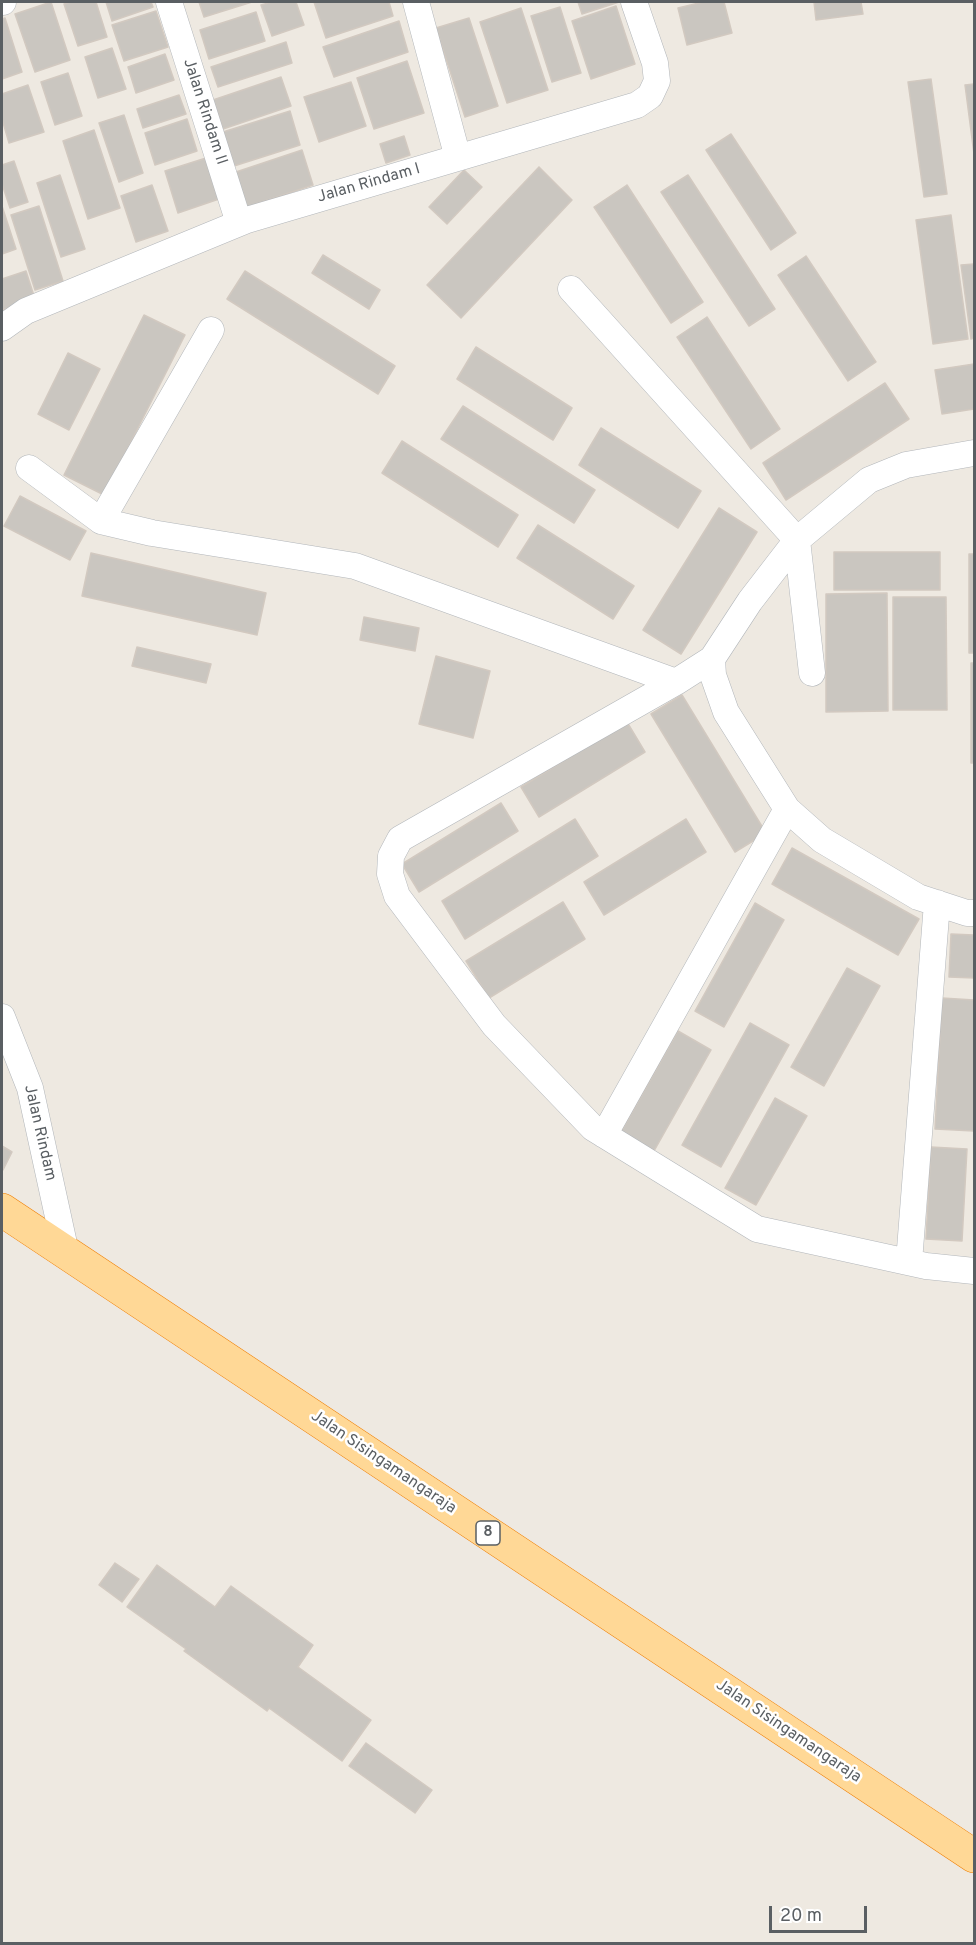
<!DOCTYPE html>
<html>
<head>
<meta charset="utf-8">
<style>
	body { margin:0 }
	#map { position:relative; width:976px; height:1945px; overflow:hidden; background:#eee9e1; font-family:Overpass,sans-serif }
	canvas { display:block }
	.frame { position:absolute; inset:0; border:3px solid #5a5f63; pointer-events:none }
	.scale { position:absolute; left:769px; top:1906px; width:98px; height:27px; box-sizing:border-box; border:3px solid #5a5f63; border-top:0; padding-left:8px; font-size:18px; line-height:21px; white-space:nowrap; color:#5a5f63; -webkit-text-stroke:4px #fff; paint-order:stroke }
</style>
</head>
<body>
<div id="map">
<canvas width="976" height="1945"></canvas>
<div class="frame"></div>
<div class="scale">20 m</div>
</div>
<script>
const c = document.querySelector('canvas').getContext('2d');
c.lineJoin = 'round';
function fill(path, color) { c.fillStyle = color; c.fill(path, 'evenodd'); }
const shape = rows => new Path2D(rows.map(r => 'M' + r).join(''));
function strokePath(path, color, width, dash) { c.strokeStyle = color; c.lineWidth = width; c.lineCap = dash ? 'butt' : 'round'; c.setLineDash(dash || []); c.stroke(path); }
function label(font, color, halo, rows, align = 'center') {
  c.font = font + ' Overpass,sans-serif'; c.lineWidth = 5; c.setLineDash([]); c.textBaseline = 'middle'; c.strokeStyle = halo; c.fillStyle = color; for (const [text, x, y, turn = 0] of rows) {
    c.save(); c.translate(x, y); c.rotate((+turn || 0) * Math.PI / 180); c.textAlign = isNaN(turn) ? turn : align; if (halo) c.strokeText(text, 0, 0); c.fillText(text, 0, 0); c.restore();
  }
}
const building = shape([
	[51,2,70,60,35,72,15,14,51,2],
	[70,2,96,2,107,37,78,46,64,4,70,2],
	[106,2,151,2,153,7,112,21,106,2],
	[199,2,252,2,204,17,199,2],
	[272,2,296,2,304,25,272,36,261,5,272,2],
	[314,2,389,2,393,16,326,38,314,2],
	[578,2,619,2,582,14,578,2],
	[703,2,724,2,732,33,687,45,678,8,703,2],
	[814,2,861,2,863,14,816,20,814,2],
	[616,6,635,64,591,79,572,21,616,6],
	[560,7,581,73,552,82,531,16,560,7],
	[521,8,548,90,507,103,480,22,521,8],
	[156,11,168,47,124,61,112,25,156,11],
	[256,12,265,41,209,59,200,30,256,12],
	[5,18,22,72,2,79,2,19,5,18],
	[469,18,498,106,465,117,436,28,469,18],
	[399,21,408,52,334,77,323,47,399,21],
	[286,42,292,63,218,87,211,67,286,42],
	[112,48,126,89,98,98,85,57,112,48],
	[165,54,174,80,136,93,128,67,165,54],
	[407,61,424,113,374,129,357,78,407,61],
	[68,73,82,116,55,125,41,82,68,73],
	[281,77,291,106,223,129,213,100,281,77],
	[931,79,947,194,924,197,908,82,931,79],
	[351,82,366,126,319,142,304,97,351,82],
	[974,84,974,154,965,85,974,84],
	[28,85,44,132,9,143,2,119,2,94,28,85],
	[179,95,186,114,143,128,137,109,179,95],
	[290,111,300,145,234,166,223,132,290,111],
	[124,115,143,173,119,182,99,123,124,115],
	[187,119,197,151,155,165,145,133,187,119],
	[94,130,120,208,88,219,63,141,94,130],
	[731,134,796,233,771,250,706,150,731,134],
	[404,136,410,155,386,163,380,144,404,136],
	[302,150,313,185,244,208,233,173,302,150],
	[206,158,219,199,178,213,165,171,206,158],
	[14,161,28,202,10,208,2,184,2,165,14,161],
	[539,167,572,200,461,318,427,285,539,167],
	[464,170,482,187,447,224,429,207,464,170],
	[60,175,85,249,61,257,37,183,60,175],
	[688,175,775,309,749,326,661,192,688,175],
	[152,185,168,231,136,242,121,196,152,185],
	[627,185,703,302,671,323,594,207,627,185],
	[2,206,16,249,2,254,2,206],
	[39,206,63,281,35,290,11,215,39,206],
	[951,215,968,339,933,344,916,220,951,215],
	[323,255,380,290,369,309,312,273,323,255],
	[806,256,876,362,848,381,778,275,806,256],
	[974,264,974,338,971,339,961,265,974,264],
	[26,271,35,299,2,310,2,279,26,271],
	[245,271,395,366,378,394,227,299,245,271],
	[144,315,185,335,104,495,64,475,144,315],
	[707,317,780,429,751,449,677,337,707,317],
	[476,347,572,408,553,440,457,379,476,347],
	[68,353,100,369,69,430,38,414,68,353],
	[974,364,974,409,942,414,935,370,974,364],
	[885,383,909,419,786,500,763,463,885,383],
	[463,406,595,490,574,523,441,439,463,406],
	[601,428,701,491,678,528,579,465,601,428],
	[402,441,518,515,498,547,382,473,402,441],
	[20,496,86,531,70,560,4,526,20,496],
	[719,508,757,532,681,654,643,630,719,508],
	[538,525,634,586,613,619,517,558,538,525],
	[834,552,940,552,940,590,834,590,834,552],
	[91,553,266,593,257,635,82,596,91,553],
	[969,554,974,554,974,653,969,653,969,554],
	[887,593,888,711,826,712,826,594,887,593],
	[893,597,946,597,947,710,893,710,893,597],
	[364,617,419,628,415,651,360,640,364,617],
	[137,647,211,664,206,683,132,666,137,647],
	[436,656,490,671,473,738,419,724,436,656],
	[971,663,974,663,974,763,971,763,971,663],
	[682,695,766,833,735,852,651,714,682,695],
	[627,722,645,752,539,817,521,787,627,722],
	[501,803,518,831,419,892,402,864,501,803],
	[575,819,598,856,465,939,442,901,575,819],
	[686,819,706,852,604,915,584,882,686,819],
	[792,848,919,919,898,955,772,884,792,848],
	[563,902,585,939,489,998,466,961,563,902],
	[755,903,784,920,724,1027,695,1011,755,903],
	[951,934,974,935,974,978,949,977,951,934],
	[847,968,880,986,824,1086,791,1067,847,968],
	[942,998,974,1000,974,1131,935,1129,942,998],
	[750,1023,789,1045,721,1167,682,1145,750,1023],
	[678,1031,711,1050,654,1151,621,1132,678,1031],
	[775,1098,807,1116,756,1205,725,1188,775,1098],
	[2,1146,12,1152,3,1170,2,1169,2,1146],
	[931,1147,967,1149,962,1241,926,1239,931,1147],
	[115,1563,139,1579,122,1602,99,1585,115,1563],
	[157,1565,215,1607,231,1586,313,1645,298,1667,371,1720,342,1761,269,1708,267,1711,184,1651,186,1649,127,1607,157,1565],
	[366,1743,432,1790,415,1813,349,1766,366,1743]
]);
const minor = shape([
	[2,2,3,2],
	[169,2,239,223],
	[416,2,458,158],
	[571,289,797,540,812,673],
	[2,328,26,311,247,220,637,105,650,96,657,81,655,63,634,2],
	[974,453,906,465,869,480,797,540,750,601,712,659,713,675,726,712,787,809,822,840,918,897,967,913,974,913],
	[29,468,101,521,152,533,355,566,676,682],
	[101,521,211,330],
	[712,659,676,682,400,839,391,856,390,874,397,896,494,1025,593,1128,757,1229,926,1266,974,1271],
	[2,1017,30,1088,66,1253],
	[604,1135,787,809],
	[909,1262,937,903]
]);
const trunk = shape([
	[2,1210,974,1856]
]);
const shields = [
	[488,1533,24]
];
const shieldNames = [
	["8",488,1533]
];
const streetNames = [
	["Jalan Rindam II",204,112,72],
	["Jalan Rindam I",369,184,-16],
	["Jalan Rindam",39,1133,77],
	["Jalan Sisingamangaraja",383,1463,34],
	["Jalan Sisingamangaraja",788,1732,34]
];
fill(building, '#cac6c0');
strokePath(building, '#d2c9c0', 1.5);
strokePath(minor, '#b2b6ba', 27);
strokePath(trunk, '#ef7e00', 34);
strokePath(minor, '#fff', 26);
strokePath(trunk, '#ffd896', 33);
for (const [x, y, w] of shields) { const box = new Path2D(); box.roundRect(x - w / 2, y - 12, w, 24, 4.5); c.fillStyle = '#fff'; c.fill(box); strokePath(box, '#5a5f63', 1.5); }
label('bold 15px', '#5a5f63', null, shieldNames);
label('16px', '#5a5f63', '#fff', streetNames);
</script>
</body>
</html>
